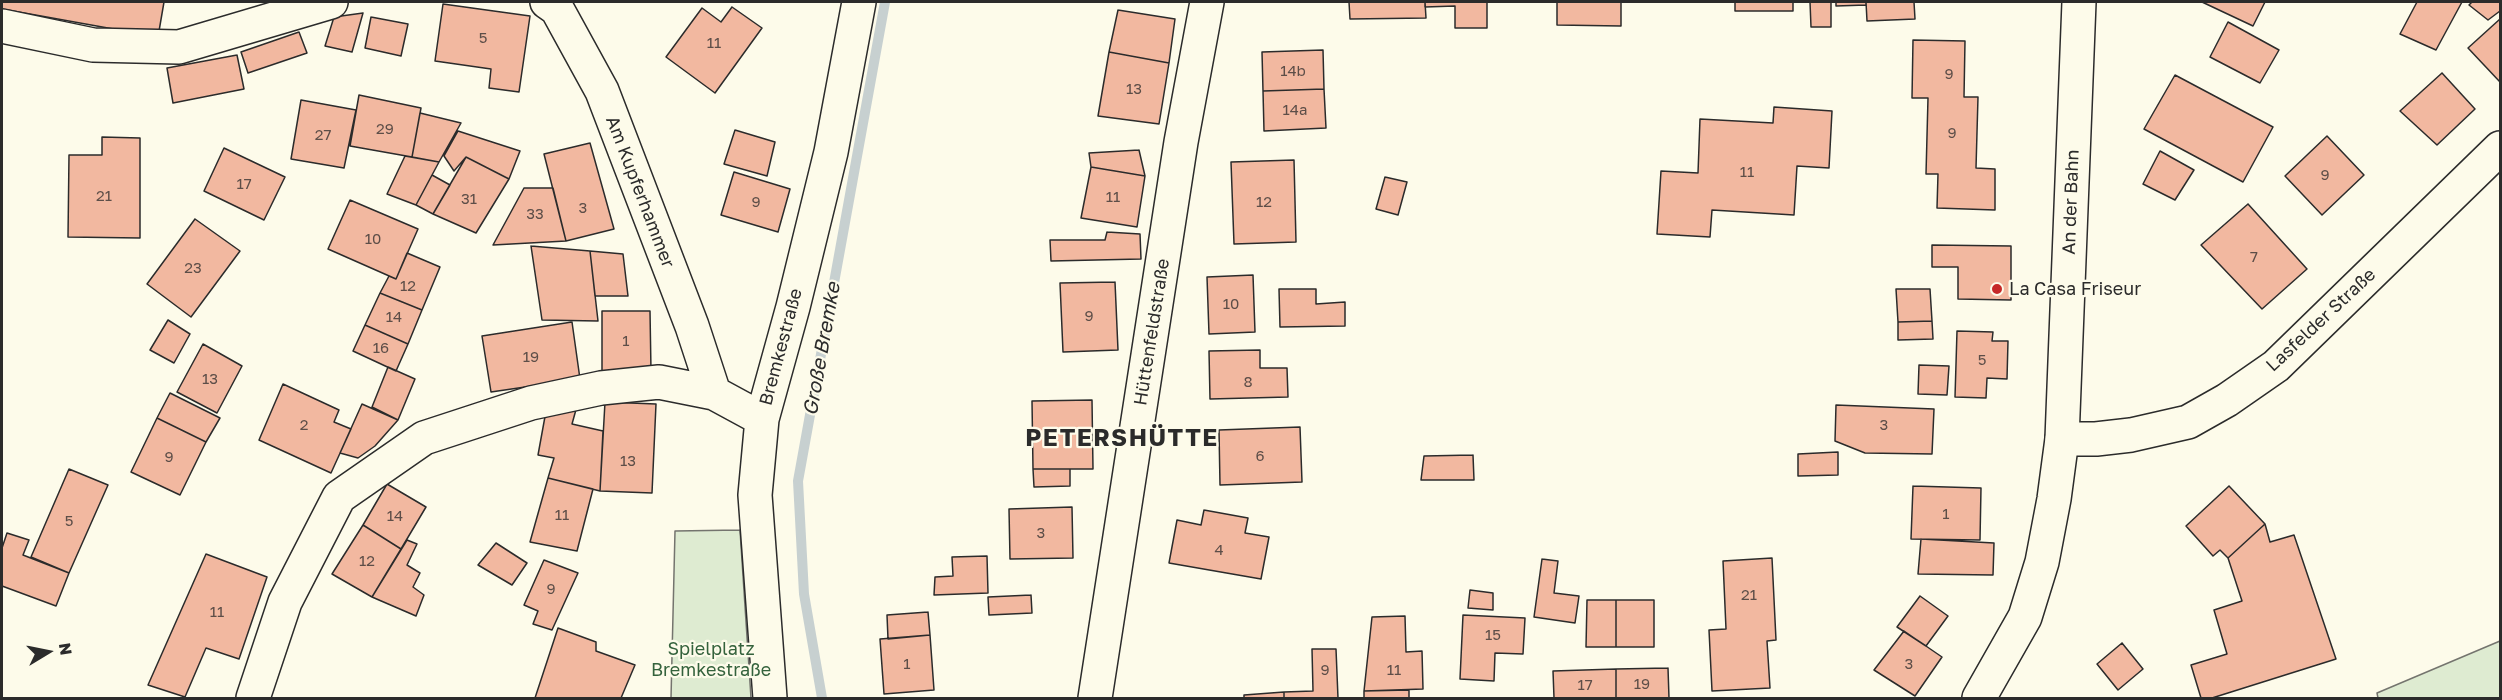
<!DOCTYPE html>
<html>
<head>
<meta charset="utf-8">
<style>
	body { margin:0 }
	#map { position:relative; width:2502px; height:700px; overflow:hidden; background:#fdfbea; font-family:"Golos Text",sans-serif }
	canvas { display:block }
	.frame { position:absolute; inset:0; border:3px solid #2b2b2b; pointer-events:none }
	.north { position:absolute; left:18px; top:622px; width:60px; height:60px; -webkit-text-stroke:4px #fdfbea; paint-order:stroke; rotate:80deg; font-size:16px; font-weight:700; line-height:24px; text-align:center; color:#2b2b2b }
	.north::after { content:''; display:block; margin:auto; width:21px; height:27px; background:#2b2b2b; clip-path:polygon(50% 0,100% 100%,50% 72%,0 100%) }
</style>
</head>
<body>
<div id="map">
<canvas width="2502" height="700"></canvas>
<div class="frame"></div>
<div class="north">N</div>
</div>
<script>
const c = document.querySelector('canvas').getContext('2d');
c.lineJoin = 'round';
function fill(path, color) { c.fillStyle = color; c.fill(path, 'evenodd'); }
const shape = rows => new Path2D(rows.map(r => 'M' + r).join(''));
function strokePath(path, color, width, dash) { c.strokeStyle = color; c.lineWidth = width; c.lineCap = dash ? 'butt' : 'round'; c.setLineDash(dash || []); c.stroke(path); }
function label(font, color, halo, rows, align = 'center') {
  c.font = font + ' "Golos Text",sans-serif'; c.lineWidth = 4.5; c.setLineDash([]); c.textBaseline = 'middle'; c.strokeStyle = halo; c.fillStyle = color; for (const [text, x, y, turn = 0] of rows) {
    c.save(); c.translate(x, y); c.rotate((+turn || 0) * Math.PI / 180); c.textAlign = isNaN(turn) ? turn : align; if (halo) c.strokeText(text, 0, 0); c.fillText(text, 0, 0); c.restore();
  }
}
const green = shape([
	[740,530,751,698,671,698,675,531,740,530],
	[2500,641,2500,698,2378,698,2377,693,2500,641]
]);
const stream = shape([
	[822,698,804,594,798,481,885,2]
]);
const building = shape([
	[2,2,164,2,158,37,2,9,2,2],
	[1349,2,1425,2,1426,18,1350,19,1349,2],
	[1425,2,1487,2,1487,28,1455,28,1455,6,1425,7,1425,2],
	[1557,2,1621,2,1621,26,1557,25,1557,2],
	[1735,2,1793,2,1793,11,1735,11,1735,2],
	[1810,2,1831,2,1831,27,1811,27,1810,2],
	[1836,2,1866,2,1866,5,1836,6,1836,2],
	[1866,2,1914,2,1915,19,1867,21,1866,2],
	[2202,2,2265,2,2253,26,2202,2],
	[2417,2,2462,2,2436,50,2400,34,2417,2],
	[2472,2,2500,2,2500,11,2488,20,2469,5,2472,2],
	[443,4,530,16,519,92,489,88,491,69,435,61,443,4],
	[732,7,762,28,715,93,666,57,702,8,721,22,732,7],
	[1118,10,1175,19,1169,63,1109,52,1118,10],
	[363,13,352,52,325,46,334,17,363,13],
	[371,17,408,24,401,56,365,48,371,17],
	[2500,19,2500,82,2468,48,2500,19],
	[2228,22,2279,50,2260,83,2210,57,2228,22],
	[299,32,307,53,248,73,241,52,299,32],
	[1913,40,1965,41,1964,97,1978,97,1976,168,1995,169,1995,210,1937,208,1938,174,1926,174,1928,98,1912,98,1913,40],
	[1323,50,1324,89,1263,91,1262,52,1323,50],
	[1109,52,1169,63,1159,124,1098,116,1109,52],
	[237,55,244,89,173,103,167,68,237,55],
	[2442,73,2475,109,2437,145,2400,111,2442,73],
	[2175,75,2273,127,2243,182,2144,129,2175,75],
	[1324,89,1326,128,1264,131,1263,91,1324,89],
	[359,95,421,108,412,157,350,146,359,95],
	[301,100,356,110,344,168,291,159,301,100],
	[1774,107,1832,111,1829,168,1797,166,1794,215,1712,210,1710,237,1657,234,1661,171,1698,173,1700,119,1773,123,1774,107],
	[420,113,461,123,439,162,412,157,420,113],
	[735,130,775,142,767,176,724,164,735,130],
	[458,131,520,151,509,179,466,157,454,171,444,156,458,131],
	[2327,136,2364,175,2322,215,2285,176,2327,136],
	[102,137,140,138,140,238,68,237,69,155,102,155,102,137],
	[590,143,614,229,566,241,544,154,590,143],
	[224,148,285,177,264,220,204,191,224,148],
	[1139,150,1145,176,1091,167,1089,153,1139,150],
	[2160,151,2194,170,2175,200,2143,184,2160,151],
	[405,156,439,162,416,205,387,194,405,156],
	[466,157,509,179,476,233,433,214,466,157],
	[1294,160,1296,242,1234,244,1231,162,1294,160],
	[1091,167,1145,176,1137,227,1081,218,1091,167],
	[734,172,790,189,778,232,721,215,734,172],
	[432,175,450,185,433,214,416,205,432,175],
	[1385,177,1407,182,1398,215,1376,209,1385,177],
	[524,188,553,188,566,241,493,245,524,188],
	[350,200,418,229,396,279,328,249,350,200],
	[2248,204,2307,269,2262,309,2201,245,2248,204],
	[195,219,240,251,191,317,147,284,195,219],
	[1107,232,1140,234,1141,259,1051,261,1050,240,1105,240,1107,232],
	[1932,245,2011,246,2011,300,1958,299,1958,267,1932,267,1932,245],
	[531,246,590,251,598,321,542,320,531,246],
	[590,251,623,254,628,296,595,296,590,251],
	[407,253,440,267,422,310,380,293,389,276,396,279,407,253],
	[1253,275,1255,332,1209,334,1207,277,1253,275],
	[1115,282,1118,350,1063,352,1060,283,1115,282],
	[1279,289,1316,289,1316,304,1345,302,1345,326,1280,327,1279,289],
	[1896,289,1930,289,1932,321,1898,322,1896,289],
	[380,293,422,310,408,344,365,325,380,293],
	[602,311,650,311,651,371,602,372,602,311],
	[168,320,190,334,174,363,150,350,168,320],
	[1932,321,1933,339,1898,340,1898,322,1932,321],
	[572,322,580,379,491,392,482,336,572,322],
	[365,325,408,344,396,371,353,351,365,325],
	[1957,331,1993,332,1992,341,2008,341,2007,379,1987,378,1986,398,1955,397,1957,331],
	[203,344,242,366,217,413,177,392,203,344],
	[1260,350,1260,368,1287,368,1288,397,1210,399,1209,351,1260,350],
	[1919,365,1949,366,1947,395,1918,394,1919,365],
	[388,367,415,379,398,420,372,407,388,367],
	[283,384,339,410,334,422,351,429,331,473,259,440,283,384],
	[170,393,220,418,206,442,157,418,170,393],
	[1092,400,1093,469,1033,469,1032,401,1092,400],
	[605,402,656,404,652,493,600,491,605,402],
	[362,404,398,420,375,446,358,458,340,453,362,404],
	[1836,405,1934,409,1932,454,1865,453,1835,441,1836,405],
	[577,406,572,424,603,431,600,491,548,478,554,458,538,455,546,411,577,406],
	[157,418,206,442,180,495,131,472,157,418],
	[1300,427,1302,482,1220,485,1219,430,1300,427],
	[1838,452,1838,475,1798,476,1798,454,1838,452],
	[1473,455,1474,480,1421,480,1424,456,1473,455],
	[69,469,108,485,69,573,31,557,69,469],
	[1033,469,1070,469,1070,486,1034,487,1033,469],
	[548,478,593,489,577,551,530,542,548,478],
	[387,484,426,507,401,549,363,525,387,484],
	[1913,486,1981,488,1980,540,1911,539,1913,486],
	[2229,486,2265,524,2228,558,2220,550,2213,556,2186,526,2229,486],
	[1072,507,1073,558,1010,559,1009,509,1072,507],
	[1204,510,1248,518,1245,533,1269,537,1261,579,1169,563,1177,520,1201,525,1204,510],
	[2265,524,2270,542,2294,535,2336,659,2212,698,2201,698,2191,665,2227,654,2214,610,2242,601,2228,558,2265,524],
	[363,525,401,549,372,597,332,574,363,525],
	[7,533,29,540,23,555,69,573,56,606,2,586,2,548,7,533],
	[1921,539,1994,543,1993,575,1918,574,1921,539],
	[407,540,417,544,407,565,420,573,413,587,424,595,416,616,372,597,407,540],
	[496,543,527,563,512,585,478,565,496,543],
	[206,554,267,577,239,659,206,648,185,697,148,685,206,554],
	[987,556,988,593,934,595,935,577,953,576,952,557,987,556],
	[1772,558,1776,640,1767,641,1770,688,1712,691,1709,630,1726,629,1723,561,1772,558],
	[1542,559,1558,561,1554,593,1579,596,1575,623,1534,617,1542,559],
	[544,560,578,573,552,630,533,624,538,611,524,605,544,560],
	[1470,590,1493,593,1493,610,1468,608,1470,590],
	[1031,595,1032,613,989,615,988,597,1031,595],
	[1920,596,1948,616,1926,646,1897,627,1920,596],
	[1587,600,1616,600,1616,647,1586,647,1587,600],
	[1616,600,1654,600,1654,647,1616,647,1616,600],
	[928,612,930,635,888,639,887,615,928,612],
	[1463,615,1525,618,1523,654,1495,653,1494,681,1460,679,1463,615],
	[1405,616,1406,652,1422,651,1423,689,1364,691,1372,617,1405,616],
	[558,628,596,642,596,651,635,665,621,698,535,698,558,628],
	[1904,631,1942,657,1915,696,1874,670,1904,631],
	[930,635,934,690,884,694,880,639,930,635],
	[2122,643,2143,669,2118,690,2097,664,2122,643],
	[1312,649,1336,649,1338,698,1284,698,1284,692,1313,691,1312,649],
	[1668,668,1669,698,1616,698,1616,669,1668,668],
	[1616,669,1616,698,1554,698,1553,671,1616,669],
	[1409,690,1409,698,1364,698,1364,691,1409,690],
	[1284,692,1284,698,1244,698,1244,695,1284,692]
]);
const minor = shape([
	[547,2,557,9,602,91,692,326,714,393],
	[2,26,93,45,179,47,331,2],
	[2062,439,2096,439,2131,435,2188,422,2227,400,2276,366,2500,148],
	[253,698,285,602,339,497,424,438,531,403,601,388,659,382,714,393,762,419],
	[770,698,755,495,762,419,793,307,831,152,859,2],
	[1095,698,1181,142,1207,2]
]);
const tertiary = shape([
	[1979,698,2025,617,2042,562,2054,499,2062,439,2079,2]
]);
const markers = [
	[1997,289,6,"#c62828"]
];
const numberNames = [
	["5",483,38],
	["11",714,43],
	["14b",1293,71],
	["9",1949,74],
	["13",1134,89],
	["14a",1295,110],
	["29",385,129],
	["9",1952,133],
	["27",323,135],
	["11",1747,172],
	["9",2325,175],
	["17",244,184],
	["21",104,196],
	["11",1113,197],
	["31",469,199],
	["9",756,202],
	["12",1264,202],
	["3",583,208],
	["33",535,214],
	["10",373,239],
	["7",2254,257],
	["23",193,268],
	["12",408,286],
	["10",1231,304],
	["9",1089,316],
	["14",394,317],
	["1",626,341],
	["16",381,348],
	["19",531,357],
	["5",1982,360],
	["13",210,379],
	["8",1248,382],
	["2",304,425],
	["3",1884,425],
	["6",1260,456],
	["9",169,457],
	["13",628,461],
	["1",1946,514],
	["11",562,515],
	["14",395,516],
	["5",69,521],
	["3",1041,533],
	["4",1219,550],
	["12",367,561],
	["9",551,589],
	["21",1749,595],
	["11",217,612],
	["15",1493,635],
	["1",907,664],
	["3",1909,664],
	["9",1325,670],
	["11",1394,670],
	["19",1642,684],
	["17",1585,685]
];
const streetNames = [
	["Am Kupferhammer",640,192,69],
	["An der Bahn",2071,202,-88],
	["Lasfelder Straße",2321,320,-43],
	["Hüttenfeldstraße",1152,332,-81],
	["Bremkestraße",781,347,-75]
];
const poiNames = [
	["La Casa Friseur",2009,289]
];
const parkNames = [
	["Spielplatz",711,649],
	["Bremkestraße",711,670]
];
const waterNames = [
	["Große Bremke",822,349,-80]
];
const districtNames = [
	["PETERSHÜTTE",1122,438]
];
fill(green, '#deebd1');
strokePath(green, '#74746e', 1.5);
strokePath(stream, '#c7d0d0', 10);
fill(building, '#f2b8a0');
strokePath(building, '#2b2b2b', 1.5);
strokePath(minor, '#2b2b2b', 36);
strokePath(tertiary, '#2b2b2b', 36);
strokePath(minor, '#fdfbea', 33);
strokePath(tertiary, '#fdfbea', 33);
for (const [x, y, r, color] of markers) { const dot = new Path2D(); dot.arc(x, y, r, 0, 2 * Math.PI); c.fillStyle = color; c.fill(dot); strokePath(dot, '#fdfbea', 2); }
label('15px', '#5d4e48', null, numberNames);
label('18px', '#2b2b2b', '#fdfbea', streetNames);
label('18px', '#2b2b2b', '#fdfbea', poiNames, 'left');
label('18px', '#34623c', '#fdfbea', parkNames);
label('italic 20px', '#2b2b2b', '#fdfbea', waterNames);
c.letterSpacing = '1.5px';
label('bold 24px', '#2b2b2b', '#fdfbea', districtNames);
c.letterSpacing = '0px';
</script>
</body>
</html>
